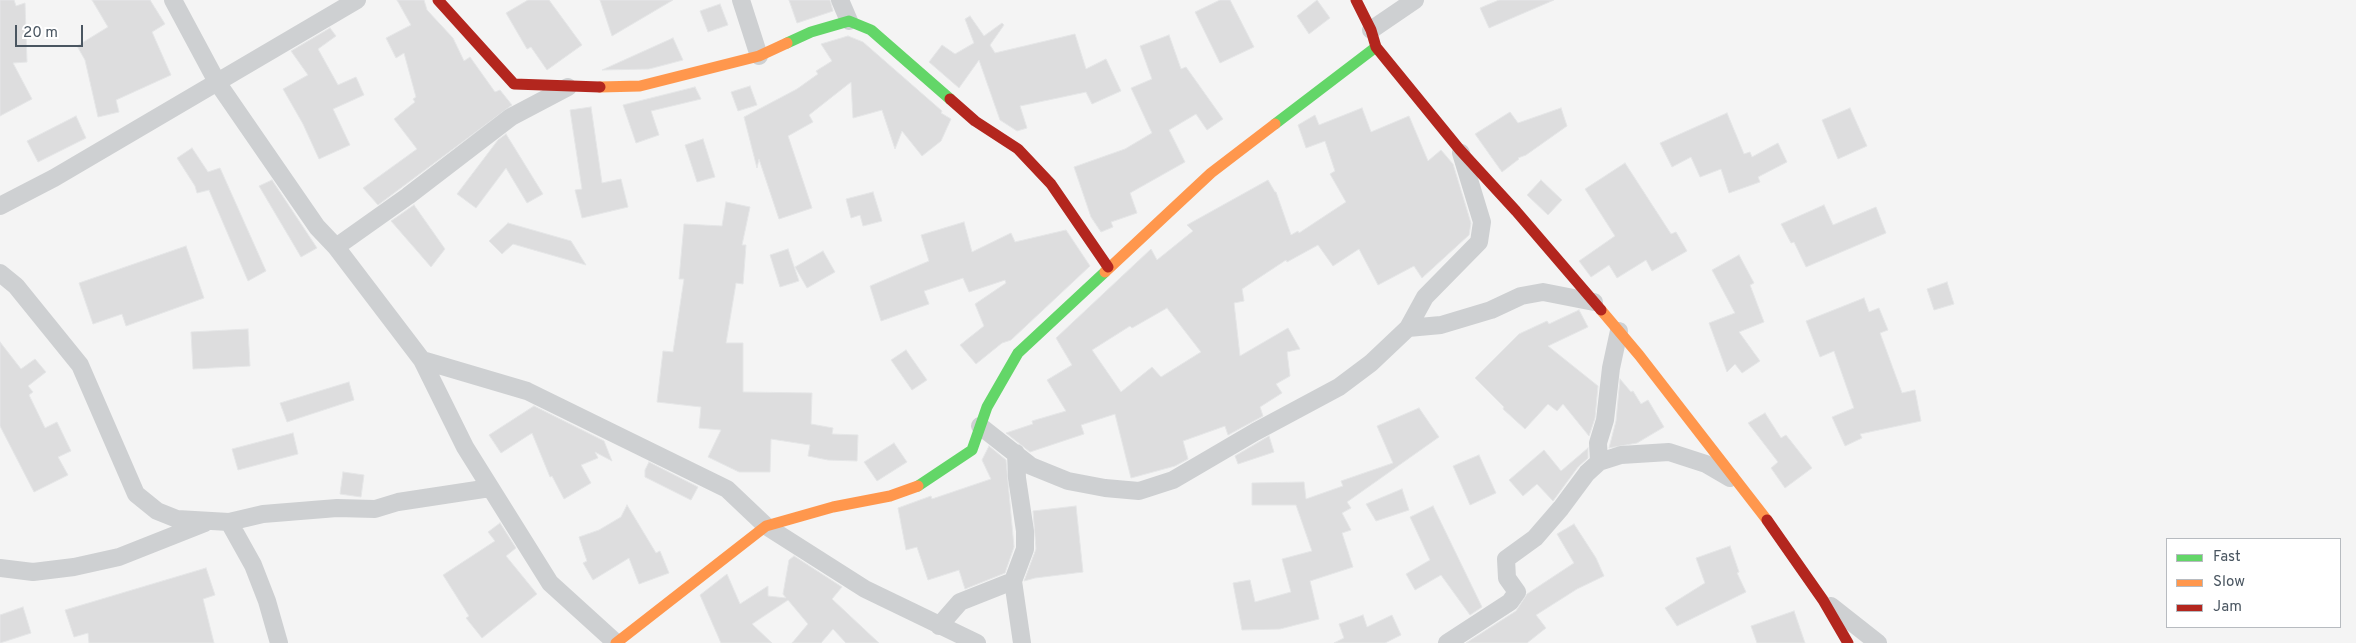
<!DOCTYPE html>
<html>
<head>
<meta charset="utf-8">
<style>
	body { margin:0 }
	#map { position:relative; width:2356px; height:643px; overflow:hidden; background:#f4f4f4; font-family:Overpass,sans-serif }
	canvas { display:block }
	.legend { position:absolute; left:2166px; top:538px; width:175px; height:90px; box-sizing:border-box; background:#fff; border:1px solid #b7bbc0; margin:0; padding:6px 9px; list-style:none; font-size:15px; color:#4a5661 }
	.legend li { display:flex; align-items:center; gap:10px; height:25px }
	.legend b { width:25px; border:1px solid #b7bbc0 }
	.scale { position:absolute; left:15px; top:25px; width:68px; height:22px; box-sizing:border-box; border:2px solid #4a5661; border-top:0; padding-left:6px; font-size:15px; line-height:18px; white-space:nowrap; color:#4a5661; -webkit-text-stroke:4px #fff; paint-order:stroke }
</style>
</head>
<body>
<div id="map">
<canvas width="2356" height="643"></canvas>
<ul class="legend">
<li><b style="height:6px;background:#63d668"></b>Fast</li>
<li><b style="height:6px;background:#ff974d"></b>Slow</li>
<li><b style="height:6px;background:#b3261e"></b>Jam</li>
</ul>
<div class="scale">20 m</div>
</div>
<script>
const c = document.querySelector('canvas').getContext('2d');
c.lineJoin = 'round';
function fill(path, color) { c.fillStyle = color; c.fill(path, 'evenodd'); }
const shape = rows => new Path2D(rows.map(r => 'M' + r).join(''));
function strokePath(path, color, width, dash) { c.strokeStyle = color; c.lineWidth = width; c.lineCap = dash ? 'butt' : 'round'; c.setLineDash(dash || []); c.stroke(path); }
const building = shape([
	[0,0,14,0,16,6,25,3,27,62,13,63,32,99,0,116,0,0],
	[92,0,150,0,165,24,152,32,171,75,116,100,119,112,98,117,85,60,77,46,108,27,92,0],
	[397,0,424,0,427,10,453,38,464,61,470,57,495,92,500,90,512,105,378,205,363,188,417,149,394,119,415,102,413,99,416,97,404,53,396,58,386,38,411,25,397,0],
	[528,0,549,0,582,45,547,70,531,47,527,49,506,13,528,0],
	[600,0,673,0,612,36,600,0],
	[789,0,830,0,833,11,797,23,789,0],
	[1220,0,1230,0,1254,47,1220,63,1195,12,1220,0],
	[1317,0,1330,18,1309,34,1297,16,1317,0],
	[1499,0,1554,0,1489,28,1480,8,1499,0],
	[720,4,728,25,708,32,700,11,720,4],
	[970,16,984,36,1002,23,1004,25,990,45,995,53,1075,34,1086,69,1106,59,1121,91,1092,104,1086,92,1020,106,1027,128,1017,131,1000,120,979,60,959,88,929,62,942,45,955,54,974,43,965,19,970,16],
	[330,28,336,36,318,49,338,85,356,77,364,95,333,109,350,145,319,159,303,124,283,89,308,75,291,51,330,28],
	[1169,35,1181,69,1186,67,1223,119,1207,130,1196,114,1169,130,1185,162,1130,193,1137,213,1111,222,1113,227,1101,232,1091,217,1074,167,1125,149,1152,133,1131,88,1152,79,1140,46,1169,35],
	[848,36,863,42,942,111,941,113,951,119,941,141,922,156,902,131,895,149,882,110,853,118,851,82,809,115,813,122,788,136,812,208,779,219,759,159,757,168,744,117,797,89,818,74,816,71,832,61,821,44,848,36],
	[673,38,683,60,649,69,602,70,673,38],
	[750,86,757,105,738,111,731,92,750,86],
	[695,87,701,99,651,111,659,135,636,143,623,105,695,87],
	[591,107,602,183,621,179,628,207,582,218,575,190,582,189,570,110,591,107],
	[1362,108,1371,132,1409,116,1428,161,1441,150,1453,164,1471,223,1469,235,1422,278,1414,266,1378,285,1359,249,1333,266,1318,245,1287,262,1286,260,1242,289,1244,301,1234,303,1240,356,1288,328,1300,349,1287,352,1290,376,1276,384,1282,393,1260,407,1263,416,1228,435,1225,426,1183,441,1188,459,1175,466,1131,478,1115,414,1081,425,1084,434,1030,452,1006,433,1033,424,1032,421,1066,411,1047,380,1072,365,1056,338,1151,249,1157,260,1193,231,1187,225,1268,180,1275,192,1276,192,1291,235,1298,231,1299,233,1346,202,1330,174,1335,171,1325,141,1306,148,1298,125,1315,115,1319,125,1362,108],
	[1167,308,1201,352,1161,377,1152,367,1121,392,1092,350,1130,326,1132,328,1167,308],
	[1561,108,1567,126,1526,155,1518,158,1519,159,1502,172,1475,134,1510,112,1518,123,1561,108],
	[1850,108,1867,146,1838,159,1822,120,1850,108],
	[1727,113,1744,154,1750,152,1752,157,1778,143,1787,162,1758,177,1760,182,1729,193,1721,169,1700,177,1691,157,1672,167,1660,143,1727,113],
	[76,116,86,138,38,162,27,141,76,116],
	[506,134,543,194,527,203,506,168,476,208,457,194,498,140,506,134],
	[703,139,715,177,697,182,685,145,703,139],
	[192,148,208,172,220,168,266,271,248,281,209,190,197,193,195,186,177,158,192,148],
	[1625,163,1671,234,1676,232,1687,251,1652,271,1646,260,1617,278,1609,265,1591,277,1579,261,1615,236,1585,189,1625,163],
	[272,180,317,248,301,257,259,186,272,180],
	[1541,180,1562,200,1548,215,1527,195,1541,180],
	[873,192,882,221,863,226,860,215,851,218,846,199,873,192],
	[726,202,750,207,742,245,746,245,743,284,736,283,726,343,743,343,743,392,812,393,811,424,833,428,832,434,858,435,857,461,828,460,808,456,810,445,771,439,770,472,739,472,708,457,721,430,699,428,701,407,657,402,663,351,673,352,684,279,679,279,684,224,722,226,726,202],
	[414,205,445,249,431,267,391,221,414,205],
	[1824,205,1833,225,1876,207,1886,233,1806,267,1794,242,1791,243,1781,224,1824,205],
	[964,222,972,252,1011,233,1015,242,1066,230,1090,266,1011,340,1002,343,976,364,960,345,984,326,975,304,1006,283,1005,280,969,292,963,278,924,291,929,304,881,321,870,286,929,261,921,235,964,222],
	[508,223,571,241,586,265,513,244,502,254,489,241,508,223],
	[186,246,204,298,126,326,122,314,93,324,79,283,186,246],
	[788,249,799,281,780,287,770,255,788,249],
	[823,251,835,272,807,288,795,267,823,251],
	[1739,255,1754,283,1750,285,1764,322,1739,332,1760,361,1742,373,1735,364,1727,372,1709,323,1735,313,1712,270,1739,255],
	[1947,282,1954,304,1934,310,1927,289,1947,282],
	[1864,298,1869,312,1879,308,1888,330,1880,333,1902,393,1915,390,1921,421,1860,434,1862,438,1845,446,1832,417,1854,408,1834,351,1820,357,1806,321,1864,298],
	[1579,310,1588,327,1548,346,1598,386,1595,418,1589,436,1563,404,1557,411,1548,404,1525,429,1503,409,1504,407,1475,378,1519,334,1547,321,1549,324,1579,310],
	[248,329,250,366,193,369,191,332,248,329],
	[0,342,21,369,35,359,46,372,28,386,33,392,29,395,45,428,57,422,71,451,58,457,68,475,34,492,0,426,0,342],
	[906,350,927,380,912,390,891,360,906,350],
	[1620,379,1631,392,1633,391,1641,404,1648,400,1664,427,1637,443,1609,448,1616,421,1620,379],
	[349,382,354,400,287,422,280,403,349,382],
	[534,406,604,441,612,461,595,452,598,458,581,465,591,483,564,499,552,476,550,477,532,433,501,453,489,435,534,406],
	[1419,408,1439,437,1347,502,1351,508,1342,513,1351,530,1342,533,1353,567,1310,581,1319,619,1280,629,1242,630,1233,583,1250,580,1255,602,1291,592,1282,559,1312,551,1296,505,1252,505,1252,483,1304,482,1306,499,1343,486,1341,481,1393,463,1377,426,1419,408],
	[1765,413,1781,438,1786,435,1812,468,1785,488,1771,468,1778,462,1748,423,1765,413],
	[293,433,298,454,238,470,232,449,293,433],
	[1269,436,1274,452,1238,464,1235,456,1269,436],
	[894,443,907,462,877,481,864,462,894,443],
	[989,446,1006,460,1014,547,1005,573,965,589,959,570,928,580,917,547,906,550,898,508,931,496,932,499,991,479,982,460,989,446],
	[1588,448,1588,458,1578,467,1553,501,1537,484,1523,496,1509,480,1544,450,1561,471,1588,448],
	[1479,455,1496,493,1470,505,1453,466,1479,455],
	[649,462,698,487,691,500,645,477,645,470,649,462],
	[343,472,364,475,361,497,340,494,343,472],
	[1402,489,1409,510,1376,521,1366,504,1402,489],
	[627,505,656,553,660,551,669,573,639,584,629,558,593,580,583,563,587,561,579,537,599,530,621,517,627,505],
	[1076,506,1083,572,1035,578,1024,581,1036,549,1033,511,1076,506],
	[1433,506,1482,607,1470,615,1441,575,1415,590,1406,574,1430,560,1410,517,1433,506],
	[500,523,516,548,506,556,537,594,482,638,466,618,469,616,443,575,495,541,488,532,500,523],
	[1574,524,1596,558,1604,576,1577,589,1536,615,1546,628,1527,643,1466,643,1516,611,1527,594,1574,563,1557,534,1574,524],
	[1730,546,1739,572,1737,573,1746,592,1677,626,1665,608,1705,583,1696,558,1730,546],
	[794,556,842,587,832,599,879,643,846,643,833,629,821,643,792,643,808,624,788,600,752,624,772,643,721,643,700,595,727,574,740,604,768,586,768,596,786,598,783,594,789,560,794,556],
	[206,568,215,595,203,599,214,643,89,643,88,633,74,637,65,610,206,568],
	[23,607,31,633,0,643,0,615,23,607],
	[1794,611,1805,643,1757,643,1751,626,1794,611],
	[1363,615,1367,627,1392,615,1401,635,1385,643,1334,643,1344,638,1339,624,1363,615]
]);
const street = shape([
	[173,0,217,82,317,227,336,247,422,360,465,447,550,583,615,642],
	[741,0,759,56],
	[840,0,849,21],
	[1371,30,1415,0],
	[0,206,54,178,357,0],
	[336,247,408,196,511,117,568,87],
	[0,273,16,286,80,365,136,494,157,511,177,519,229,522,263,514,337,508,375,509,398,502,490,488],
	[1408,328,1441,325,1491,310,1521,296,1543,292,1594,302],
	[422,360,527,391,727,489,766,526,865,589,977,643],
	[980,426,1031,466,1068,481,1105,488,1139,491,1173,480,1255,432,1339,387,1371,363,1408,328,1425,297,1479,242,1482,222,1461,153],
	[1016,453,1017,478,1025,531,1025,549,1013,581,1022,643],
	[1599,462,1598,443,1605,420,1611,368,1619,331],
	[229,522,253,565,267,601,279,643],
	[0,568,33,572,74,567,119,557,205,523],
	[1831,606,1878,643],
	[939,626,960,602,1013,581],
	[1447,643,1510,602,1517,592,1507,578,1506,559,1535,538,1561,508,1587,473,1599,462,1621,455,1669,452,1706,464,1730,478]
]);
const fast = shape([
	[787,43,811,32,849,21,871,30,950,99],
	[1275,124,1376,47],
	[918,486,972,450,987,407,1018,353,1105,272]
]);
const slow = shape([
	[600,87,640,86,759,56,787,43],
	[1105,272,1211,173,1275,124],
	[1601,310,1639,355,1767,520],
	[616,643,766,526,833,507,890,496,918,486]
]);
const jam = shape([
	[438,0,514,84,600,87],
	[1356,0,1371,30,1376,47,1460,150,1516,211,1601,310],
	[950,99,975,121,1018,149,1051,184,1108,267],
	[1767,520,1823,600,1848,643]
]);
fill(building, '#ddddde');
strokePath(building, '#e5e6e7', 1);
strokePath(street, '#ced0d2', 18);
strokePath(fast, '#63d668', 11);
strokePath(slow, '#ff974d', 11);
strokePath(jam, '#b3261e', 11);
</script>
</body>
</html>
